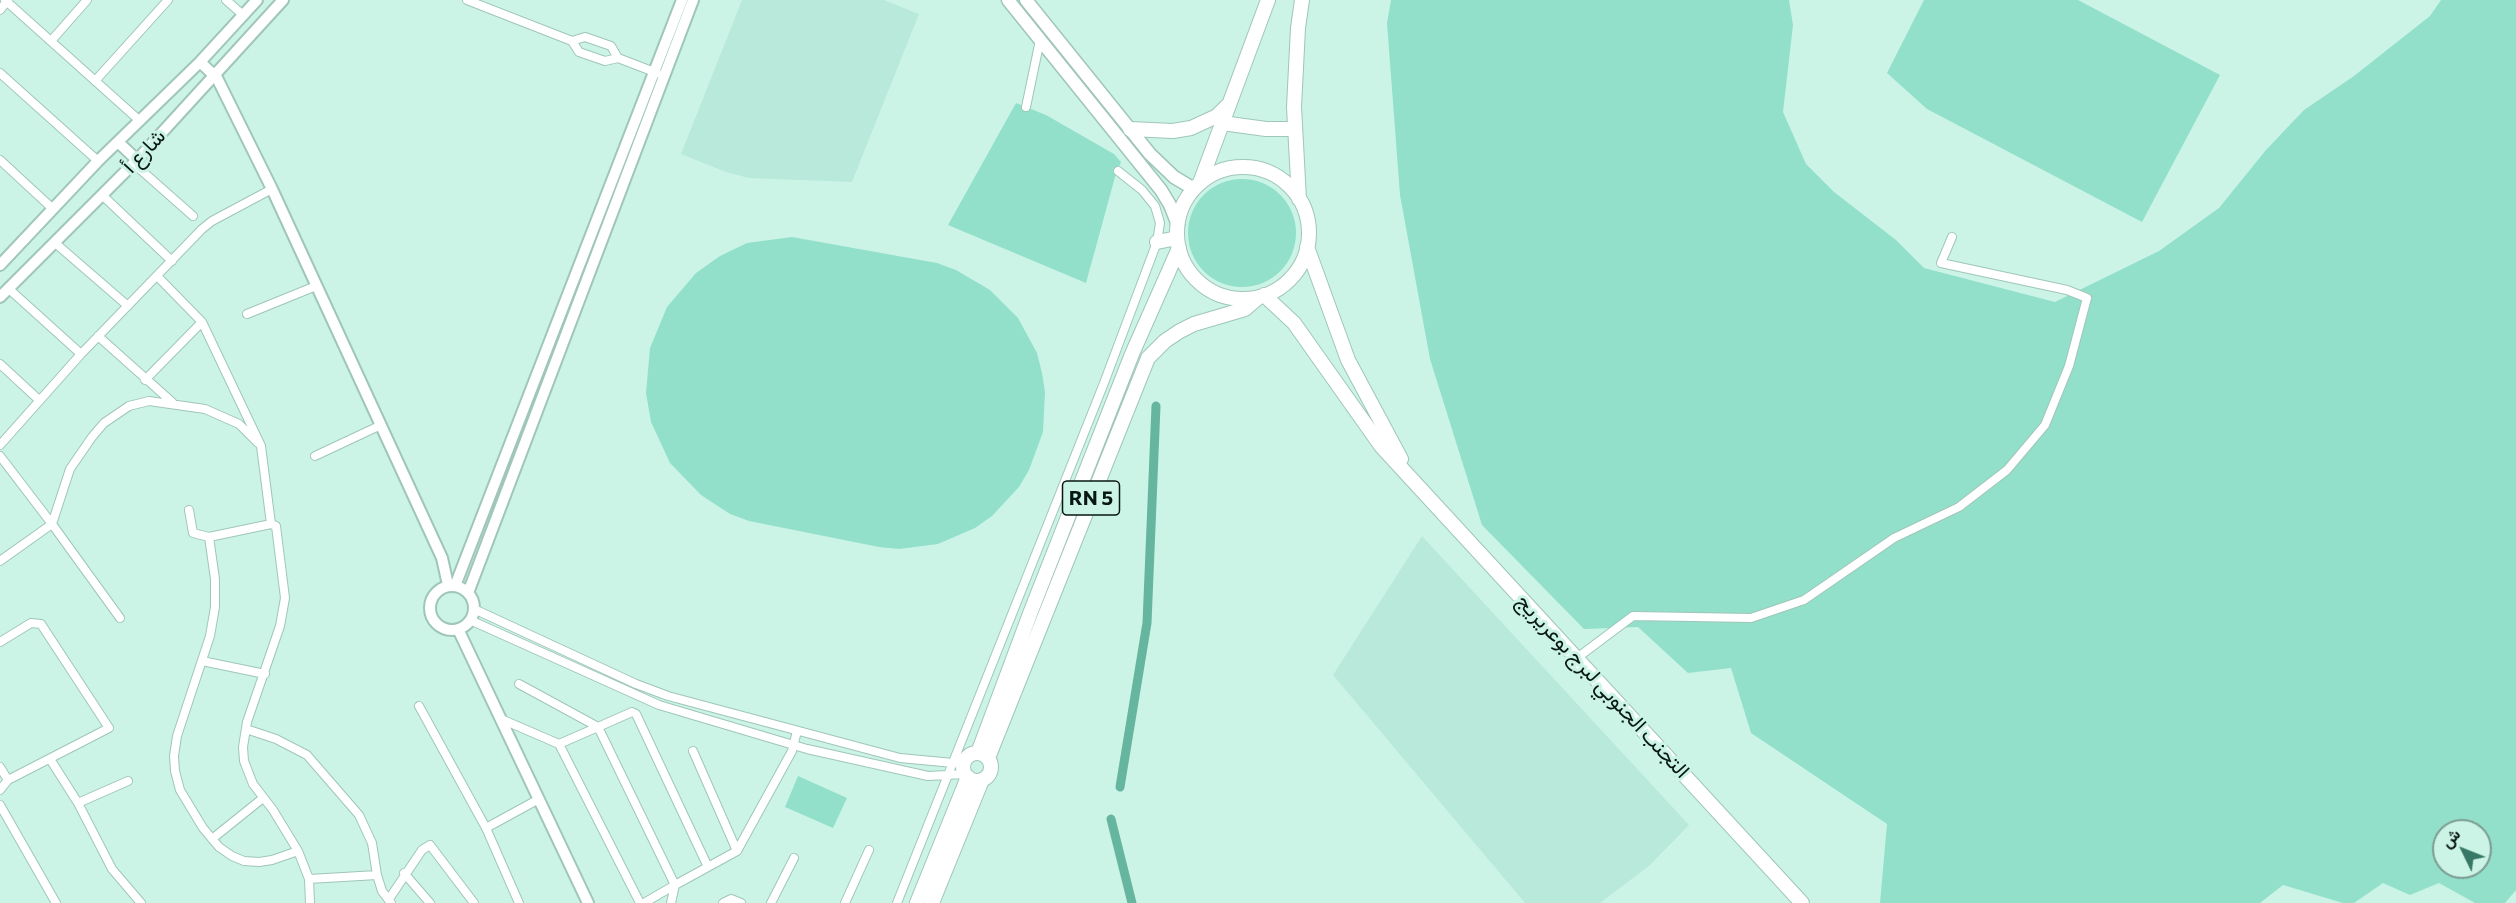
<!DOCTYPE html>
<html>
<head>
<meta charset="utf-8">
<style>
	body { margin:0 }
	#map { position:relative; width:2516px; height:903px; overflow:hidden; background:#cbf4e6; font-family:Commissioner,Vazirmatn,sans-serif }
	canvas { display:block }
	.north { position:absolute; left:2432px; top:819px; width:60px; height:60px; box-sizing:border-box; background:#cbf4e6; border:2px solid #7d9c92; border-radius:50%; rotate:313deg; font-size:16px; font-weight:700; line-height:24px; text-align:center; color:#081713 }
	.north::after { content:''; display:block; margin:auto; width:21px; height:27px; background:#367766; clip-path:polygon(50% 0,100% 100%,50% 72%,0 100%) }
</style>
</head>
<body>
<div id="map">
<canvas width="2516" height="903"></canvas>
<div class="north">ش</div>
</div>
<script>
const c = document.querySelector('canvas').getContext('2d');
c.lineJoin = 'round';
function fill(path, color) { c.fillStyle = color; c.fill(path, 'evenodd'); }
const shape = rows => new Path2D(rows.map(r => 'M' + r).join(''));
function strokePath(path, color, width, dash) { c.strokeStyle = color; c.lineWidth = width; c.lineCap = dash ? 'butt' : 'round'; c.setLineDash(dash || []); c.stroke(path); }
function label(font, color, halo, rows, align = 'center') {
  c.font = font + ' Commissioner,Vazirmatn,sans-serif'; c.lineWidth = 6; c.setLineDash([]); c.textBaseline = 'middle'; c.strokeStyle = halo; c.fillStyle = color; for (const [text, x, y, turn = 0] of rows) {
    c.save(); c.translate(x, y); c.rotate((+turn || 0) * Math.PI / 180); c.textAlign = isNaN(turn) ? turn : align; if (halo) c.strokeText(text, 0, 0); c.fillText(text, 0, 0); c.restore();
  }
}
const built = shape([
	[742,0,884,0,919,14,852,182,749,178,726,172,681,154],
	[1422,536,1689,825,1649,866,1600,903,1525,903,1333,675]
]);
const green = shape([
	[1391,0,1789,0,1793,25,1783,112,1806,164,1834,192,1896,240,1924,268,2055,302,2159,251,2219,208,2266,150,2304,110,2354,76,2430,16,2441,0,2516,0,2516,890,2505,903,2475,903,2439,883,2410,895,2383,883,2354,903,2343,903,2283,885,2260,903,1880,903,1887,824,1751,733,1731,668,1688,673,1638,627,1584,629,1482,525,1430,359,1400,195,1387,23],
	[2444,831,2480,831,2480,867,2444,867],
	[1924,0,2078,0,2220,75,2142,222,1927,109,1887,73],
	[1016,103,1046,115,1114,154,1121,162,1115,177,1086,283,948,225],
	'1188 233a54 54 0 1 1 108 0a54 54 0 1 1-108 0Z',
	[792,237,937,263,956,270,990,290,1018,318,1037,353,1042,373,1045,392,1043,432,1029,470,1019,487,992,516,975,528,938,544,899,549,879,547,749,521,730,514,701,495,670,463,651,422,646,393,650,348,667,307,696,273,720,256,747,243],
	[798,776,847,798,833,828,785,807]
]);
const canal = shape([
	[1120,787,1147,623,1156,406],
	[1111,819,1132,903]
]);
const street = shape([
	[5,0,140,121],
	[226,0,243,15],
	[467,0,572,41,579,52,605,61,618,58,657,73],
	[0,10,8,0],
	[51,41,87,0],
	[572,41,585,37,611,46,618,58],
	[0,73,98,161],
	[95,81,168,0],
	[1026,107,1040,40],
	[0,160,53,209],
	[133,163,193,216],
	[102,195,172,261],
	[54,242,128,306],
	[158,277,202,322,261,446,271,524,276,526,285,598,280,626,247,722,243,747,244,761,253,784,273,810,298,851,309,879,310,903],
	[9,289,81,354],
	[247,314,316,286],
	[98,336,172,402],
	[0,364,39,400],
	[145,380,202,322],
	[0,445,81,354,202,229,212,221,272,189],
	[0,456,52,524,0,561],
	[315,456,379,426],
	[189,510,193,533,209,537],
	[271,524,209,537,215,579,215,607,210,636,177,736,174,756,175,771,180,790,203,828,219,847,232,856,244,861,259,862,272,860,298,851],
	[474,609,636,684,668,696,900,758,964,764],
	[120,618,52,524,70,469,92,437,104,423,129,406,149,401,205,409,239,424,258,443],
	[470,620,659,705,807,749,928,776,965,774],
	[0,642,31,623,41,624,109,728,8,780,0,790],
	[1577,658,1633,616,1751,618,1804,600,1894,538,1959,507,2007,470,2045,425,2069,366,2087,298,2067,290,1941,263,1952,237],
	[202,661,265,674],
	[519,684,598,727],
	[419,706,486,828,519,903],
	[501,719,559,744],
	[598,727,559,744,640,903],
	[246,729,276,739,307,755,359,815,372,843,377,875,309,879],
	[693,751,737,851],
	[50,759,78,803,112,869,141,903],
	[0,767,8,780],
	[78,803,128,781],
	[0,805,56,903],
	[486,828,539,799],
	[212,839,263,798],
	[404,873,430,903],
	[377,875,382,891,391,903],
	[389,899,422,850,430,845,474,903],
	[644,903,675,885,598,727,632,712,636,714,708,867],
	[671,903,675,885,737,851,792,751,797,731],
	[723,903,731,899,741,903],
	[771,903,794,858],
	[845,903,869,850],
	[897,903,1104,383,1157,242,1160,223,1155,206,1142,190,1118,171]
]);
const secondary = shape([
	[200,62,217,78,272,189,442,558,448,585],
	[119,143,137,160],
	[0,265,98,161,200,62,257,0],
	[0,297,137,160,283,0],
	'430 608a22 22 0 1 1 44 0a22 22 0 1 1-44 0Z',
	[455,586,682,0],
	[468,593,693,0],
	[458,629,588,903]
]);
const primary = shape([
	[1008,0,1161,190,1170,205,1178,225],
	[1026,0,1150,154,1174,177,1194,189]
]);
const highway = shape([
	[1222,123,1266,129,1295,129],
	[1130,129,1173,131,1191,128,1217,116,1227,106],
	'1177 233a66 66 0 1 1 132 0a66 66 0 1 1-132 0Z',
	[1200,183,1268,0],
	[1299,199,1294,107,1298,28,1302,0],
	[1157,242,1177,238],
	[1307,247,1348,360,1401,459],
	[1264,295,1294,323,1381,446,1802,903],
	[978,753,1031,611,1132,354,1179,248],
	'963 767a14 14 0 1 1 28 0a14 14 0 1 1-28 0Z',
	[988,758,1148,358,1165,341,1180,331,1194,324,1245,309,1259,297],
	[917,903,968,777],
	[932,903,982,780]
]);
const shields = [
	[1091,498,57]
];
const shieldNames = [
	["RN 5",1091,498]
];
const streetNames = [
	["شارع أ",144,151,-47],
	["التجنب الجنوبي لبرج بوعريريج",1603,686,47]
];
fill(built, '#b8e9da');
fill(green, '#92e0c9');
strokePath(canal, '#66b69f', 9);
strokePath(street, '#9fc6b9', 10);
strokePath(secondary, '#9fc6b9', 14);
strokePath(primary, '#9fc6b9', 15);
strokePath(highway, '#9fc6b9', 16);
strokePath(street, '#fff', 8);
strokePath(secondary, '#fff', 10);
strokePath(primary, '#fff', 12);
strokePath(highway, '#fff', 14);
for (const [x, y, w] of shields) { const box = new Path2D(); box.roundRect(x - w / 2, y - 17, w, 34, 4.5); c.fillStyle = '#cbf4e6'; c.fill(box); strokePath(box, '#081713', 1.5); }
label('bold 20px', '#081713', null, shieldNames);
label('21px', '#081713', '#cbf4e6', streetNames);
</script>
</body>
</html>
